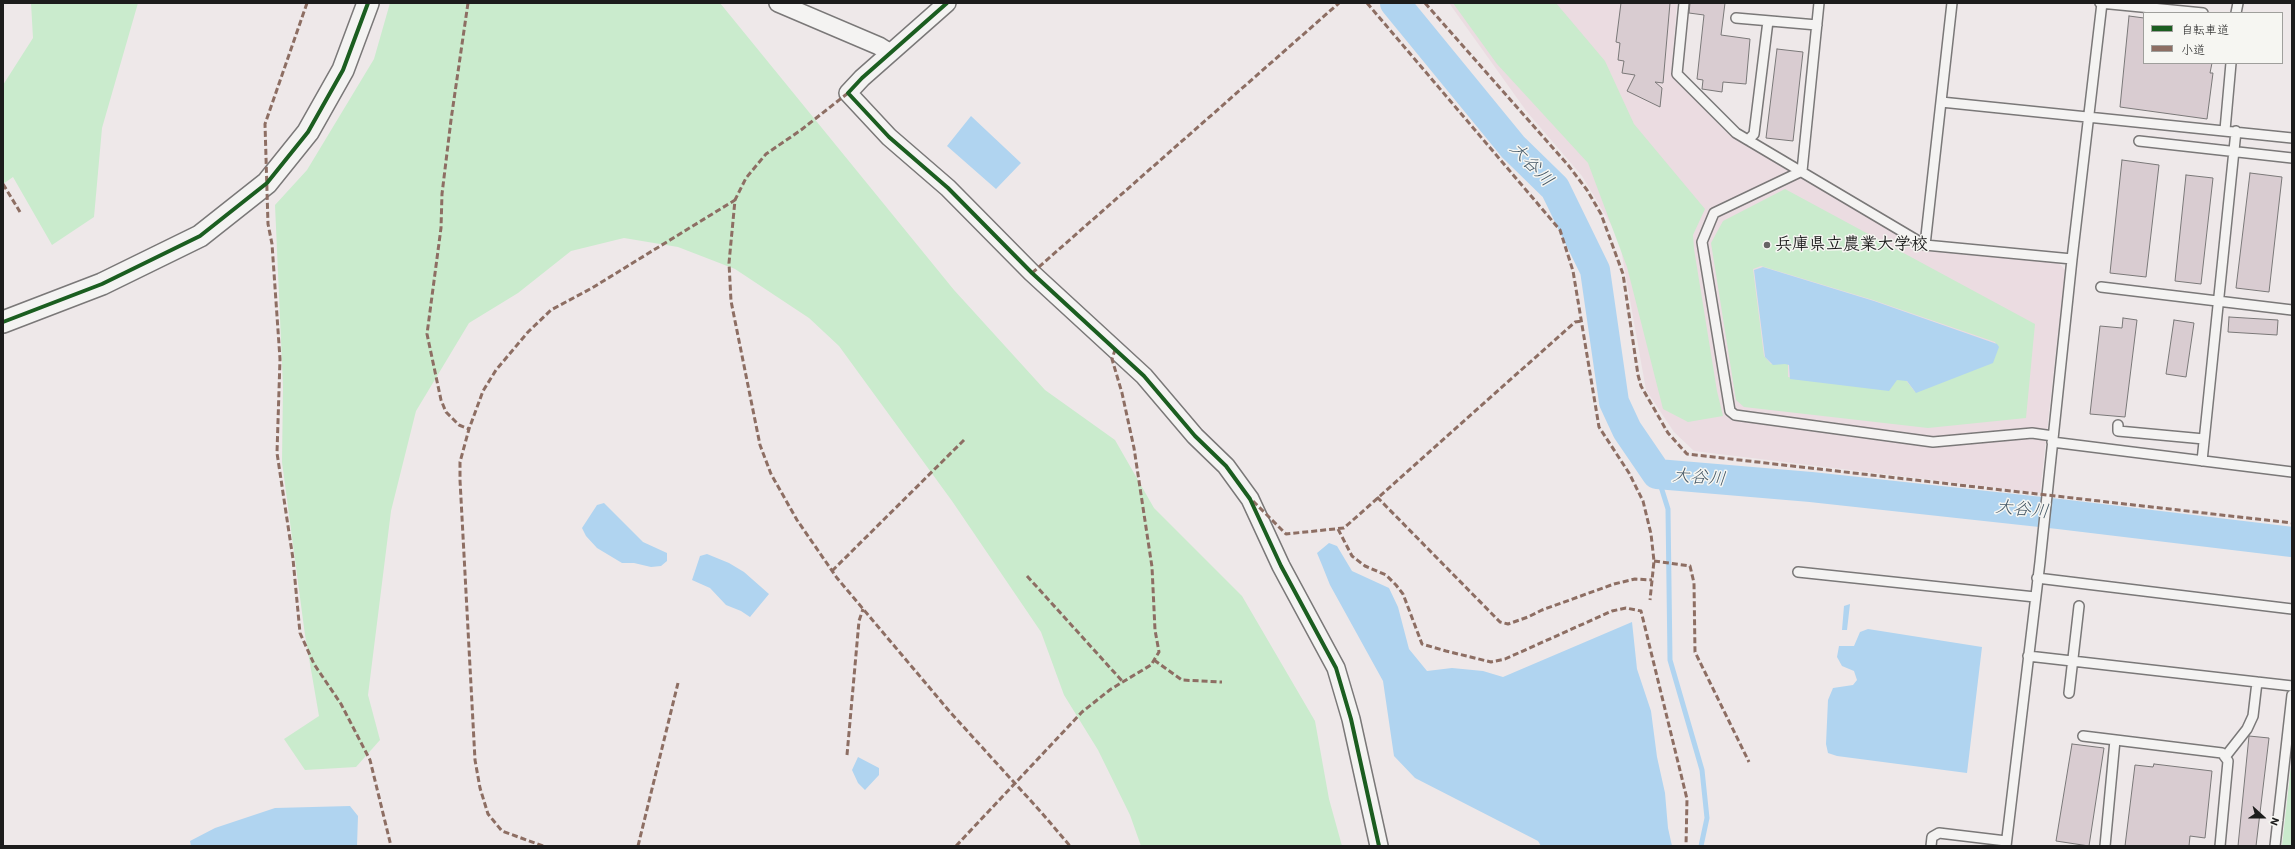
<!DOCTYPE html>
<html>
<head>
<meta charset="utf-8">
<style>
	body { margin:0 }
	#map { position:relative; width:2295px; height:849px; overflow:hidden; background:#eee8e9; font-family:Itim,"Klee One",sans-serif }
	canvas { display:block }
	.frame { position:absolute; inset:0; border:4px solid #1c1c1c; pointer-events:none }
	.legend { position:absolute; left:2143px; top:12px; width:140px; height:52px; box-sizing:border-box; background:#f6f6f2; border:1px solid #9f9f9c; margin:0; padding:5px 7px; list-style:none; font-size:12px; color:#1c1c1c }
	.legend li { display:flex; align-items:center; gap:8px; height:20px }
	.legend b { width:20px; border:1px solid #9f9f9c }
	.north { position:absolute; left:2243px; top:797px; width:40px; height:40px; -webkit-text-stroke:3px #f6f6f2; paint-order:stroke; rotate:111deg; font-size:11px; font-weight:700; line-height:16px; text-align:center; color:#1c1c1c }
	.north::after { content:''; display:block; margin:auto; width:14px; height:18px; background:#1c1c1c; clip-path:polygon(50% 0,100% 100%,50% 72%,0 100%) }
</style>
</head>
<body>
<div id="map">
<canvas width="2295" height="849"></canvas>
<div class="frame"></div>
<ul class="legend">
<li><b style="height:5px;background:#1b5e20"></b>自転車道</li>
<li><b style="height:5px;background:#8d6e63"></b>小道</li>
</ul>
<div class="north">N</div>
</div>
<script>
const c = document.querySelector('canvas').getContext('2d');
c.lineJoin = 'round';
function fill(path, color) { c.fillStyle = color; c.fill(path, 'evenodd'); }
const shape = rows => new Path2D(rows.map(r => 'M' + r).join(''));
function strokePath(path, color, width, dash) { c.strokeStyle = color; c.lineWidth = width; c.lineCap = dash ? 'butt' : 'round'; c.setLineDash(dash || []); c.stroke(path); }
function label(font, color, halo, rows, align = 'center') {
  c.font = font + ' Itim,"Klee One",sans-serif'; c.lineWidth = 3; c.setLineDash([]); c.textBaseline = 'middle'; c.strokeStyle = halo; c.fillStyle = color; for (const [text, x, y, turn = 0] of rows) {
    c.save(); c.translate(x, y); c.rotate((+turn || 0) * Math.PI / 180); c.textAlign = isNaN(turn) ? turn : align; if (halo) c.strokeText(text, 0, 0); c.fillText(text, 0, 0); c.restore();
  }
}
const built = shape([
	[1449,3,1677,3,1671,73,1726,132,1924,251,2059,263,2065,270,2040,493,1694,451,1674,432,1646,390,1619,238,1582,176,1527,112]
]);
const green = shape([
	[31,3,138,3,102,128,94,217,52,245,13,177,3,184,3,85,33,38],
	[390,3,720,3,954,290,1045,390,1115,440,1154,508,1242,596,1315,721,1329,799,1342,846,1141,846,1130,815,1098,750,1064,695,1041,632,952,501,839,346,809,318,735,269,678,247,624,238,571,251,518,293,469,323,416,411,391,511,368,695,380,740,356,767,305,770,284,739,319,716,305,635,282,462,283,386,275,205,307,170,374,59],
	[1453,3,1556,3,1605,61,1634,124,1705,209,1693,235,1694,249,1717,391,1723,416,1688,422,1663,409,1627,267,1588,163,1497,64],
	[1785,189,2035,324,2026,418,1928,428,1744,407,1736,400,1711,243,1723,221],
	[1761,266,1873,300,1995,342,1997,346,1991,361,1915,392,1905,379,1895,379,1887,390,1788,377,1788,364,1784,362,1771,364,1764,356,1753,269],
	[2292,757,2292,846,2282,846]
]);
const water = shape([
	[971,116,1021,163,996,189,947,146],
	[1763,267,1874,301,1997,344,1999,347,1993,363,1916,393,1907,381,1897,380,1889,391,1790,379,1789,365,1785,364,1773,365,1765,357,1754,270],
	[604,503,643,542,667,553,667,561,661,566,651,567,634,563,622,563,597,548,586,536,582,528,597,505],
	[1329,543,1337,546,1352,571,1389,588,1398,607,1409,649,1427,671,1452,668,1483,671,1503,677,1632,622,1637,669,1651,711,1657,757,1665,793,1668,828,1672,846,1541,846,1538,841,1415,778,1394,756,1383,681,1330,585,1322,565,1317,553],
	[707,554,729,563,744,572,769,594,750,617,741,611,726,605,710,588,692,580,700,556],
	[1850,604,1847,630,1842,630,1844,606],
	[1868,629,1982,647,1967,773,1837,756,1828,753,1826,744,1828,700,1833,688,1853,685,1857,680,1854,671,1842,666,1837,657,1839,646,1854,646,1860,632],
	[858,757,879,768,879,775,865,790,858,783,852,770],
	[350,806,358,816,357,846,191,846,190,841,215,828,275,808]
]);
const stream = shape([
	[1657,474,1668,509,1670,660,1702,770,1707,818,1701,846]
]);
const river = shape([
	[1395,3,1513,147,1555,188,1595,270,1614,402,1627,430,1657,474,1811,487,2059,514,2292,542]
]);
const building = shape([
	[1621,3,1670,3,1663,83,1655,82,1662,88,1660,107,1627,91,1635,75,1622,73,1624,61,1618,60,1620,43,1616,42,1621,3],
	[1690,3,1725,3,1721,35,1750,39,1746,84,1723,82,1722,92,1702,89,1703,80,1697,79,1704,15,1689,13,1690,3],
	[2129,16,2144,18,2144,63,2212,63,2210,73,2213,73,2207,119,2120,107,2129,16],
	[1777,49,1803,52,1793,141,1766,138,1777,49],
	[2122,160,2159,165,2146,277,2110,273,2122,160],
	[2250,173,2282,177,2269,292,2236,288,2250,173],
	[2186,175,2213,178,2201,284,2175,281,2186,175],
	[2229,317,2278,320,2277,335,2228,332,2229,317],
	[2123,318,2137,320,2125,417,2090,414,2100,326,2122,328,2123,318],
	[2174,320,2194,323,2186,377,2166,374,2174,320],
	[2249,736,2269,738,2256,846,2238,846,2249,736],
	[2072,744,2104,748,2089,846,2056,841,2072,744],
	[2154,764,2212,771,2205,838,2190,836,2189,846,2125,846,2135,765,2153,767,2154,764]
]);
const service = shape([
	[1684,3,1677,74,1736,133,1925,245,2072,259],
	[1819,3,1802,171,1714,213,1702,242,1730,411,1735,415,1933,442,2032,433,2053,436],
	[2100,3,2203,13],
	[2236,13,2238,3],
	[1736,18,1817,25],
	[1941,102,2292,138],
	[2225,130,2231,63],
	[1748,140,1754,134,1768,21],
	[2139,141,2292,158],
	[1925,245,1952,3],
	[2101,287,2292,310],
	[2118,425,2118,431,2204,439],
	[2052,442,2292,472],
	[2202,461,2236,131],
	[1798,572,2035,597],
	[2037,578,2292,609],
	[2028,656,2292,686],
	[2069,693,2079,606],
	[2083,736,2222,753,2228,761,2220,846],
	[2225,757,2247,729,2253,716,2257,682],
	[1931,846,1932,837,1939,833,2006,841],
	[2006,846,2040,562,2072,259,2102,3],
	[2105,846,2115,740],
	[2275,846,2292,695]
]);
const minor = shape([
	[778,3,879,46,890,53],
	[947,3,862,78,848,93,889,137,948,188,1032,273,1144,376,1195,436,1226,466,1250,499,1281,566,1336,668,1351,719,1379,846]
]);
const tertiary = shape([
	[3,322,102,284,200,236,267,183,308,132,343,70,368,3]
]);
const quiet = shape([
	[307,3,265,124,268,224,272,244,280,359,277,453,293,559,300,633,314,664,341,704,370,760,391,846],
	[468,3,451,120,442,194,441,228,427,334,441,400,446,412,459,425,469,429],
	[1367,3,1560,230,1573,271,1599,427,1629,473,1643,501,1651,534,1654,561,1650,600],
	[1425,3,1568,165,1587,190,1601,214,1623,274,1638,375,1641,386,1668,433,1687,454,2292,523],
	[848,93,801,130,766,154,746,178,735,200,729,263,731,301,760,445,771,474,797,520,837,578,950,712,1041,812,1070,846],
	[3,184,20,212],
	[1032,273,1339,3],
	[1377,497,1500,622,1508,624,1528,617,1542,610,1614,584,1635,579,1652,580],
	[1253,501,1286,534,1344,528,1575,322,1582,321],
	[1338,529,1352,556,1365,566,1386,575,1396,585,1403,594,1422,644,1446,651,1491,662,1505,659,1612,611,1626,608,1641,611,1687,799,1686,846],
	[1654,561,1690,566,1694,583,1695,652,1749,762],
	[832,571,966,438],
	[1027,576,1123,682],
	[1154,660,1182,680,1222,682],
	[847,755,859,621,863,609],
	[543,846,502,831,488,814,480,788,475,760,460,480,460,462,469,429,483,391,496,370,528,332,551,310,592,288,735,200],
	[638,846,678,683],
	[956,846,1082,712,1111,689,1151,665,1159,652,1155,630,1152,567,1134,448,1122,393,1112,359,1115,350]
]);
const cycleway = shape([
	[947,3,862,78,848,93,889,137,948,188,1032,273,1144,376,1195,436,1226,466,1250,499,1281,566,1336,668,1351,719,1379,846],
	[3,322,102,284,200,236,267,183,308,132,343,70,368,3]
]);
const markers = [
	[1767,245,4,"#666364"]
];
const poiNames = [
	["兵庫県立農業大学校",1775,245]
];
const waterNames = [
	["大谷川",1531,165,46],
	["大谷川",1699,478,5],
	["大谷川",2022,510,6]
];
fill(built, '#ebdce1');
fill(green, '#caebcd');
fill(water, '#b0d4f0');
strokePath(stream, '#b0d4f0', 5);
strokePath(river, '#b0d4f0', 30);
fill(building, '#d9ccd1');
strokePath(building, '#7a7878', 1);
strokePath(service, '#7a7878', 12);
strokePath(minor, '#7a7878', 20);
strokePath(tertiary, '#7a7878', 24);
strokePath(service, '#f4f3f2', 9);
strokePath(minor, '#f4f3f2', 17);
strokePath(tertiary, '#f4f3f2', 21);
strokePath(quiet, '#8d6e63', 3, [6, 3]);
strokePath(cycleway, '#1b5e20', 4);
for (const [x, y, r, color] of markers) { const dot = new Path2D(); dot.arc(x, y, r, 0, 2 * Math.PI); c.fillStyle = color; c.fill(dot); strokePath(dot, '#f6f6f2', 1.5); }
label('bold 17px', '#1c1c1c', '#f6f6f2', poiNames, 'left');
label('italic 18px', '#465967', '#f6f6f2', waterNames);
</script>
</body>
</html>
